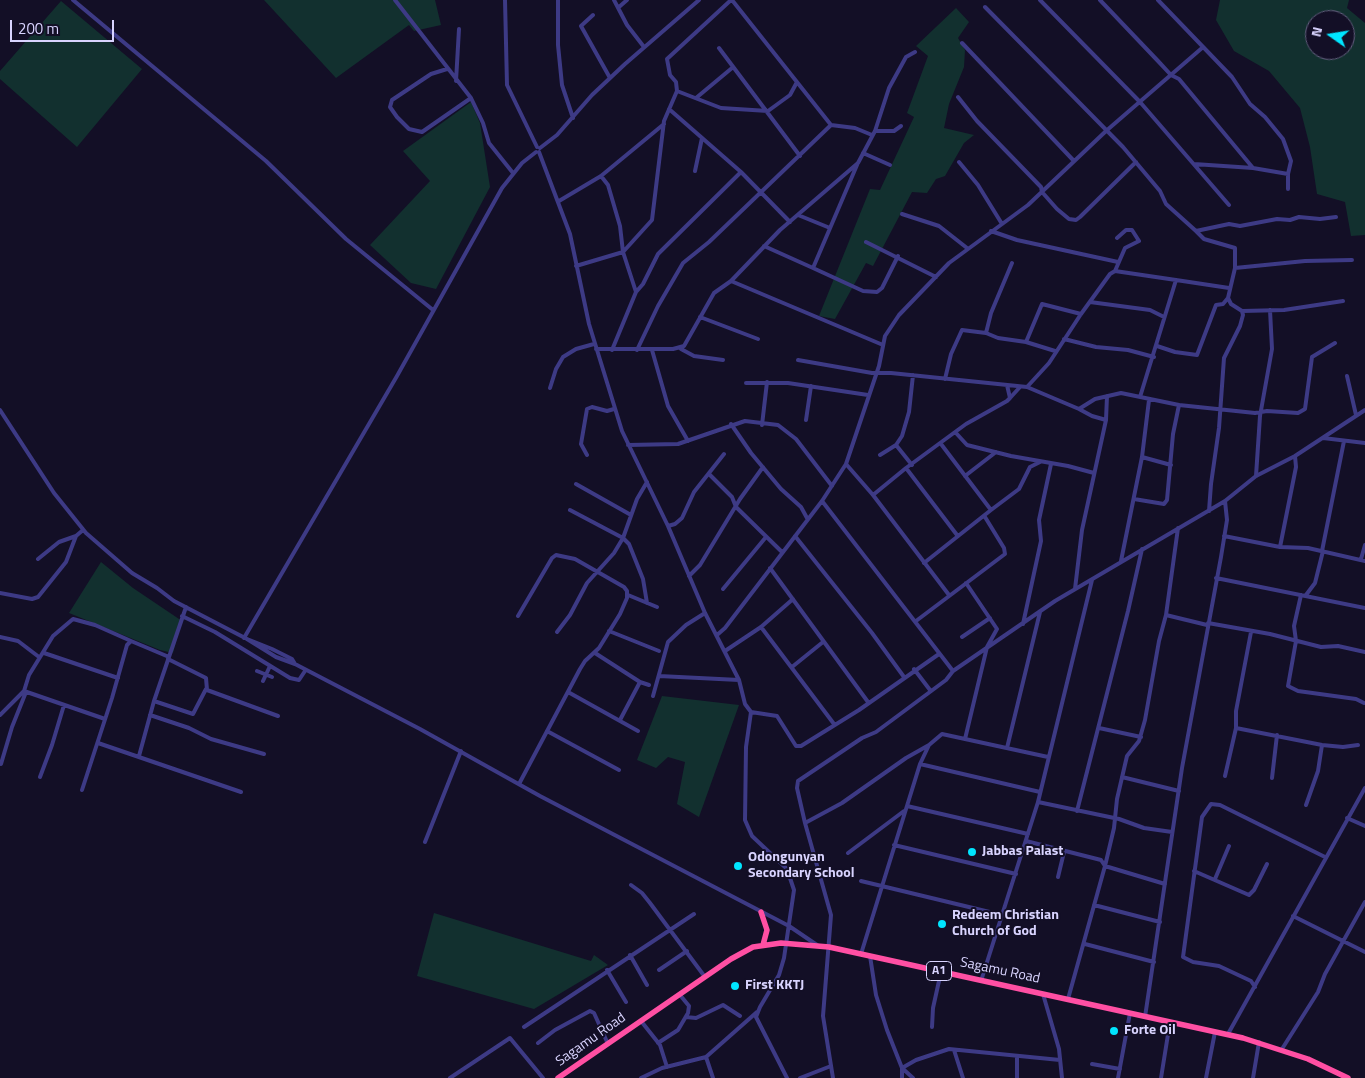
<!DOCTYPE html>
<html>
<head>
<meta charset="utf-8">
<style>
	body { margin:0 }
	#map { position:relative; width:1365px; height:1078px; overflow:hidden; background:#130f26; font-family:"Titillium Web",sans-serif }
	canvas { display:block }
	.north { position:absolute; left:1305px; top:10px; width:50px; height:50px; box-sizing:border-box; background:#130f26; border:1px solid #625e7d; border-radius:50%; rotate:283deg; font-size:14px; font-weight:700; line-height:20px; text-align:center; color:#d9d4ff }
	.north::after { content:''; display:block; margin:auto; width:18px; height:22px; background:#00e5ff; clip-path:polygon(50% 0,100% 100%,50% 72%,0 100%) }
	.scale { position:absolute; left:10px; top:20px; width:104px; height:22px; box-sizing:border-box; border:2px solid #d9d4ff; border-top:0; padding-left:6px; font-size:15px; line-height:18px; white-space:nowrap; color:#d9d4ff; -webkit-text-stroke:4px #130f26; paint-order:stroke }
</style>
</head>
<body>
<div id="map">
<canvas width="1365" height="1078"></canvas>
<div class="north">N</div>
<div class="scale">200 m</div>
</div>
<script>
const c = document.querySelector('canvas').getContext('2d');
c.lineJoin = 'round';
function fill(path, color) { c.fillStyle = color; c.fill(path, 'evenodd'); }
const shape = rows => new Path2D(rows.map(r => 'M' + r).join(''));
function strokePath(path, color, width, dash) { c.strokeStyle = color; c.lineWidth = width; c.lineCap = dash ? 'butt' : 'round'; c.setLineDash(dash || []); c.stroke(path); }
function label(font, color, halo, rows, align = 'center') {
  c.font = font + ' "Titillium Web",sans-serif'; c.lineWidth = 4; c.setLineDash([]); c.textBaseline = 'middle'; c.strokeStyle = halo; c.fillStyle = color; for (const [text, x, y, turn = 0] of rows) {
    c.save(); c.translate(x, y); c.rotate((+turn || 0) * Math.PI / 180); c.textAlign = isNaN(turn) ? turn : align; if (halo) c.strokeText(text, 0, 0); c.fillText(text, 0, 0); c.restore();
  }
}
const green = shape([
	[264,0,435,0,441,25,414,31,409,25,336,78],
	[1220,0,1349,0,1347,8,1365,23,1365,235,1351,236,1345,202,1317,194,1310,147,1300,108,1269,71,1234,51,1216,20],
	[1315,20,1345,20,1345,50,1315,50],
	[61,1,142,69,77,147,0,79,0,71],
	[956,8,969,22,958,38,965,50,964,67,949,104,944,128,974,135,964,143,945,176,936,179,927,193,912,192,873,266,866,263,835,319,819,316,870,189,880,190,914,117,907,113,928,56,916,46],
	[471,102,480,123,490,187,436,289,411,283,370,245,430,181,403,151],
	[101,562,133,588,182,621,173,653,160,650,69,613],
	[662,696,739,705,699,817,677,804,685,762,668,757,656,768,637,760],
	[434,913,591,961,594,955,608,965,534,1009,417,976]
]);
const minor = shape([
	[73,0,266,161,346,239,433,310],
	[395,0,471,98,483,123,489,143,513,173],
	[505,0,507,85,537,147],
	[558,0,558,45,562,85,573,118],
	[614,0,627,25,644,47],
	[732,0,831,125,855,128,872,135],
	[1040,0,1140,102,1229,205],
	[1100,0,1158,61,1171,75,1179,79,1253,168],
	[1158,0,1232,77,1250,104,1265,117,1283,139,1291,161,1288,174,1288,189],
	[619,7,627,0],
	[985,7,1123,147,1160,191,1166,204,1196,231,1229,224,1240,226,1277,219,1290,220,1299,217,1320,219,1336,217],
	[593,15,581,26,610,78],
	[962,43,1074,161],
	[719,48,800,156],
	[447,69,431,74,392,100,390,107,397,117,409,129,422,132,471,98],
	[456,81,459,29],
	[677,91,721,108,768,111,790,95,797,82],
	[958,97,977,121,1041,187,1042,192,1057,209,1069,219,1076,220,1080,217,1136,162],
	[696,98,732,68],
	[669,109,741,172,790,222],
	[875,131,894,131,901,126],
	[540,148,557,135,592,95,625,64,699,0],
	[539,152,570,234,589,324,622,431,668,526,705,613,739,680,745,704,751,712,746,747,745,820,752,836,787,869,794,890,784,958,779,975,760,1007,756,1017,787,1078],
	[863,153,890,165],
	[959,162,978,185,1002,224],
	[1194,164,1253,168,1288,174],
	[695,171,702,138],
	[601,176,608,185,620,226,623,252,636,292],
	[559,201,601,176,664,124],
	[902,214,939,226,967,248],
	[798,215,830,228],
	[991,231,1017,240,1118,262],
	[1196,231,1204,239,1235,248,1235,268,1228,298,1231,304,1242,311,1243,315,1240,326,1224,358,1219,428,1211,484,1209,511],
	[866,242,936,277],
	[764,246,813,268,857,165],
	[576,266,623,252,652,220,664,121,677,91,676,82,670,75,667,59,731,0],
	[813,268,863,291,877,292,882,288,898,256],
	[1235,268,1305,261,1352,260],
	[1115,271,1176,280],
	[731,281,883,345],
	[1090,302,1150,310,1164,317],
	[1242,311,1284,310,1343,301],
	[700,317,758,339],
	[986,333,991,313,1012,263],
	[1064,339,1096,347,1128,350,1154,357],
	[1026,342,1042,304,1081,314],
	[1157,346,1175,352,1197,355,1216,305,1223,304,1228,298],
	[596,349,673,349,684,346,714,293,731,281,780,230,858,163,875,131,889,88,906,57,915,52],
	[681,349,694,356,723,360],
	[612,350,636,292,643,284,658,254,741,172],
	[637,350,658,306,683,263,709,242,831,125],
	[652,350,668,406,688,441],
	[798,360,872,373,891,373,1027,387,1079,409,1095,399,1121,393,1179,405,1255,413,1267,411,1298,413,1305,409,1312,357,1335,343],
	[1347,376,1356,415],
	[945,379,951,354,962,330,986,333,998,338,1026,342,1055,351],
	[746,383,788,383,868,395],
	[1027,387,1049,363,1081,314,1110,274,1115,271,1125,248,1139,241,1132,230,1126,230,1117,238],
	[550,388,556,369,563,357,576,349,594,344],
	[1140,397,1176,280,1229,288],
	[1010,398,1020,387],
	[1079,409,1092,416,1106,420],
	[0,410,54,493,86,533,132,573,157,588,174,601,247,639,276,657,295,664,420,729,540,796,789,926,817,945],
	[806,420,811,386],
	[731,424,751,453,781,489,801,507,807,518],
	[762,425,767,382],
	[956,433,967,445,1011,456,1068,466,1094,473],
	[1323,438,1365,443],
	[628,445,678,444,745,421,778,425,796,439,832,486],
	[896,445,912,465],
	[587,455,581,444,587,409,592,407,607,411,614,409],
	[880,455,896,445,902,436,909,412,913,375],
	[1142,457,1171,465],
	[846,464,873,495,949,595],
	[906,468,957,535],
	[709,474,732,497,736,507,782,552],
	[965,476,996,452],
	[1256,476,1260,416,1272,349,1270,310],
	[576,484,631,515],
	[873,495,906,468,966,424,1007,401,1010,398,1007,385],
	[1134,499,1164,504,1167,500,1173,434,1179,405],
	[822,501,953,671],
	[570,510,623,538,629,544,643,579,647,603],
	[991,510,1019,489,1030,467,1040,462],
	[668,526,675,524,682,518,694,492,724,454],
	[795,536,872,633,904,677],
	[1224,536,1280,547,1308,548,1365,561],
	[1280,547,1296,467,1295,456],
	[1322,551,1344,441],
	[38,559,59,542,76,536,83,530],
	[1361,559,1365,545],
	[1121,561,1142,457,1149,400],
	[924,563,991,510,941,444],
	[770,568,868,702],
	[689,576,700,565,740,499,763,467],
	[1216,578,1365,608],
	[723,589,766,537],
	[1075,589,1082,530,1106,420,1107,396],
	[0,593,32,599,38,597,66,562,76,536],
	[628,595,657,607],
	[1301,595,1294,626,1296,641,1288,686,1298,691,1356,699,1364,703],
	[1306,595,1315,583,1323,551],
	[1166,615,1207,625],
	[182,616,215,632,290,678,299,680,305,671],
	[518,616,552,558,556,555,575,559,624,587,627,591,627,598,620,614,599,648,585,661,580,669,519,784],
	[916,621,1005,554,1004,548,985,517],
	[1208,623,1270,634,1321,647,1338,646,1365,652],
	[1023,624,1041,541,1039,520,1051,464],
	[761,627,834,724],
	[609,631,659,651],
	[557,632,570,615,587,583,614,553,623,538,637,499,647,482],
	[717,635,725,628,822,501,846,464,879,366,885,336,899,315,949,263,1028,205,1106,131,1202,48],
	[0,637,18,641,39,657],
	[962,637,990,618],
	[244,638,397,376,502,188,522,163,536,152],
	[247,639,272,649,292,659,295,664],
	[725,651,761,627,793,599],
	[44,653,118,678],
	[595,653,640,682,649,685],
	[168,659,206,678,207,690,278,716],
	[792,667,823,642],
	[914,669,930,690],
	[257,671,272,677],
	[659,676,739,680],
	[263,681,270,666],
	[24,691,105,719],
	[568,692,638,731],
	[653,696,668,642,686,625,705,613],
	[154,701,193,714,206,689],
	[751,712,777,716,796,746,801,746,859,710,939,654],
	[0,715,24,691,29,675,53,636,73,619,95,625,131,641],
	[150,715,189,728,211,739,264,754],
	[620,720,640,682],
	[1099,728,1141,737],
	[1236,728,1322,745,1343,747,1358,745],
	[547,731,619,770],
	[965,739,987,647,997,629,966,583],
	[98,743,241,792],
	[1007,748,1040,612],
	[139,756,154,701,186,607],
	[1,764,12,727,26,692],
	[920,764,1040,792],
	[1225,776,1236,728,1236,711,1251,632],
	[40,777,52,745,64,705],
	[1122,777,1179,791],
	[1272,778,1277,735],
	[82,790,112,698,127,645,131,641,169,657],
	[1038,802,1119,819,1144,828,1172,832],
	[1306,805,1318,771,1322,745],
	[907,806,1028,834],
	[1077,811,1128,611,1142,549],
	[1347,818,1365,826],
	[805,823,842,803,906,758,929,745],
	[1026,841,1101,860,1105,866,1165,884],
	[425,842,461,751],
	[894,845,1016,874],
	[848,853,904,811],
	[1194,871,1249,895,1254,890,1267,864],
	[1058,877,1064,852],
	[1215,879,1229,846],
	[861,881,1002,915],
	[631,885,642,893,650,903,705,977],
	[1094,905,1160,922],
	[1293,916,1365,952],
	[1085,944,1154,962],
	[861,954,920,764,929,745,942,734,1048,757],
	[630,955,647,985],
	[870,956,876,995,887,1030,902,1068,913,1078],
	[607,970,626,1002],
	[659,970,687,951],
	[981,981,1038,802,1092,580],
	[1255,987,1251,981,1219,966,1193,962,1183,957,1202,817,1211,804,1220,805,1325,857],
	[1043,994,1059,1049,1062,1078],
	[1068,999,1105,866,1114,828,1117,799,1127,756,1139,741,1145,720,1159,641,1166,615,1178,528],
	[686,1017,696,1018,723,1005,740,1016],
	[1145,1017,1182,768,1221,557,1227,520,1225,501],
	[641,1021,660,1045,667,1067],
	[524,1027,694,914],
	[932,1027,933,1008,941,972],
	[1228,1034,1365,788],
	[538,1043,555,1030,590,1011,594,1013,608,1044],
	[658,1043,678,1030,688,1013,689,1006,680,995],
	[1282,1049,1318,992,1325,974,1365,902],
	[954,1050,963,1078],
	[1017,1056,1017,1078],
	[706,1057,713,1078],
	[1092,1064,1120,1069],
	[450,1078,510,1038,543,1078],
	[641,1078,662,1068,706,1057,757,1012],
	[800,1078,831,1066],
	[833,1078,823,1016,831,915,805,823,797,788,798,781,862,738,876,732,946,680,953,671,1055,601,1225,501,1256,476,1295,456,1365,410],
	[902,1078,902,1068,916,1060,949,1049,1060,1060],
	[1118,1078,1130,1013],
	[1161,1078,1170,1022],
	[1206,1078,1215,1032],
	[1253,1078,1259,1042]
]);
const highway = shape([
	[761,912,767,930,763,945],
	[558,1078,731,959,753,947,781,943,829,947,861,954,1243,1038,1308,1059,1348,1078]
]);
const markers = [
	[972,852,5,"#00e5ff"],
	[738,866,5,"#00e5ff"],
	[942,924,5,"#00e5ff"],
	[735,986,5,"#00e5ff"],
	[1114,1031,5,"#00e5ff"]
];
const shields = [
	[939,971,25]
];
const shieldNames = [
	["A1",939,971]
];
const poiNames = [
	["Jabbas Palast",982,852],
	["Odongunyan",748,858],
	["Secondary School",748,874],
	["Redeem Christian",952,916],
	["Church of God",952,932],
	["First KKTJ",745,986],
	["Forte Oil",1124,1031]
];
const streetNames = [
	["Sagamu Road",1000,971,12],
	["Sagamu Road",591,1040,-35]
];
fill(green, '#12302f');
strokePath(minor, '#3d3a85', 4);
strokePath(highway, '#ff4fa3', 5.5);
for (const [x, y, r, color] of markers) { const dot = new Path2D(); dot.arc(x, y, r, 0, 2 * Math.PI); c.fillStyle = color; c.fill(dot); strokePath(dot, '#130f26', 2); }
for (const [x, y, w] of shields) { const box = new Path2D(); box.roundRect(x - w / 2, y - 9.5, w, 19, 4); c.fillStyle = '#130f26'; c.fill(box); strokePath(box, '#d9d4ff', 1); }
label('bold 12px', '#d9d4ff', null, shieldNames);
label('bold 14px', '#d9d4ff', '#130f26', poiNames, 'left');
label('14px', '#d9d4ff', '#130f26', streetNames);
</script>
</body>
</html>
